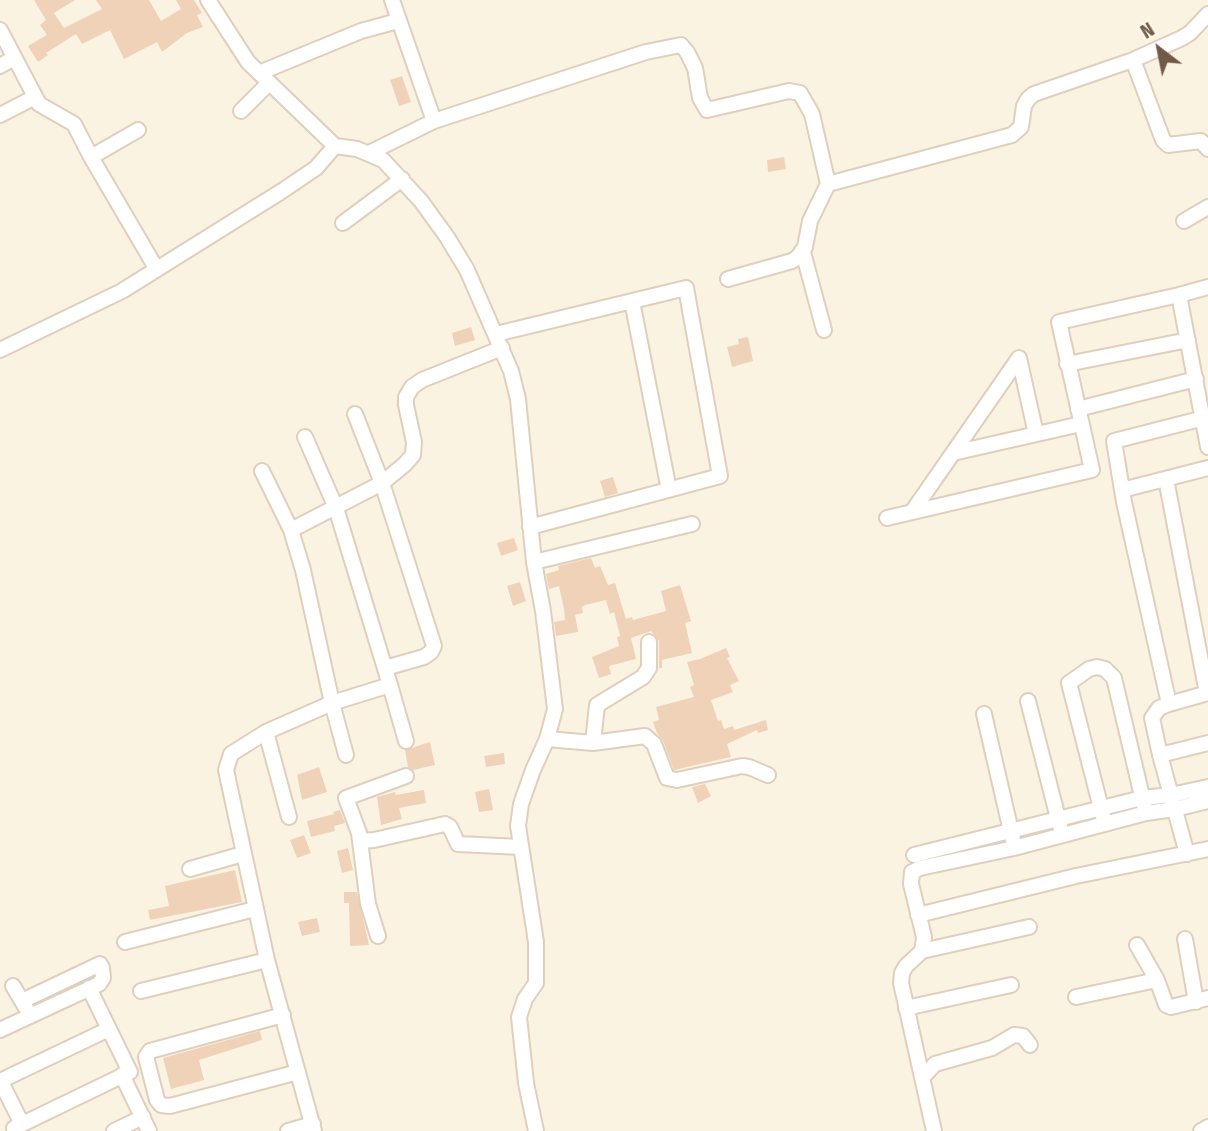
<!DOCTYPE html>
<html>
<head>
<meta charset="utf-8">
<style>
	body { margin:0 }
	#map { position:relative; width:1208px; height:1131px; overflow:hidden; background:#fbf3e1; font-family:"Fira Sans Condensed",sans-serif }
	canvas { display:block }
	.north { position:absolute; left:1124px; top:14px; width:70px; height:70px; -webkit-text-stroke:5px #fff7e6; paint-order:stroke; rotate:328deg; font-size:19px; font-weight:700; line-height:28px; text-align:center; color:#725a48 }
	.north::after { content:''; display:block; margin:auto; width:24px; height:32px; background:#725a48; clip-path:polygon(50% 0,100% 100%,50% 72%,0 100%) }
</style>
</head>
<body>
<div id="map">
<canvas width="1208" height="1131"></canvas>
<div class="north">N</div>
</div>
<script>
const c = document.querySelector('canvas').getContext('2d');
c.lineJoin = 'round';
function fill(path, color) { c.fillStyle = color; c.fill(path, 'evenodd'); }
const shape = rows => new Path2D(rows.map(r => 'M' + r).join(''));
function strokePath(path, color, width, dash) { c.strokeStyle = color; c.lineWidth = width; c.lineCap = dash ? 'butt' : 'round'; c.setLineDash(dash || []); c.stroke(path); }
const building = shape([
	[34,0,75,0,54,13,64,28,102,9,96,0,149,0,161,21,181,9,176,0,194,0,202,13,197,15,203,27,187,33,162,52,157,42,124,59,110,30,82,44,76,34,46,53,48,55,38,62,28,46,47,35,40,25,46,20],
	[402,76,411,102,399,106,390,80],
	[784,157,786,169,768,172,767,160],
	[471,327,475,340,455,346,452,333],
	[748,337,753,361,732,367,727,347,739,344,738,339],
	[613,477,618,493,605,497,600,481],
	[514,538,518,550,501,556,497,543],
	[591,558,595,568,600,566,608,585,615,583,626,619,632,617,633,620,666,611,661,591,680,585,691,621,685,623,692,653,662,660,662,668,659,668,659,641,651,631,631,638,636,659,609,666,611,674,599,678,592,657,619,646,617,637,620,636,614,612,610,614,606,600,585,605,582,607,583,613,575,615,578,632,556,636,554,622,565,620,564,609,559,586,549,589,546,574,559,570,558,566],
	[520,582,526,601,513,606,507,586],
	[726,648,730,657,727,658,739,681,730,685,733,692,711,700,718,721,721,720,724,729,733,726,734,730,766,720,768,730,758,733,757,730,727,744,731,757,674,770,663,741,657,733,653,722,659,720,656,707,694,697,690,687,694,685,687,662,700,659],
	[430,742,435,765,413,770,408,767,405,750],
	[504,753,505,764,486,767,484,756],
	[319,767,327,792,302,800,297,775],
	[705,784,711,796,698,803,692,787],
	[489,789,493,810,479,812,475,792],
	[424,790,426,803,399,808,402,819,381,825,377,797,395,792,396,795],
	[340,810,345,823,334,826,335,831,311,837,307,821,334,814,333,812],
	[304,835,311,853,297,858,290,840],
	[348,848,353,870,342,873,337,851],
	[235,870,242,902,150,920,148,910,169,906,165,886],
	[344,892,357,892,369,945,350,946,349,903,344,903],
	[317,918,320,932,302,936,298,922],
	[260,1031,262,1040,199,1060,204,1080,171,1089,163,1058]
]);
const street = shape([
	[208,0,248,62,335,146,357,149,383,160,421,201,447,237,467,270,511,371,518,399,534,562,543,611,555,709,547,739,533,770,521,804,518,826,536,942,536,983,525,999,519,1017,526,1083,536,1131],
	[392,0,434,121],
	[0,30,39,104,74,124,91,157,156,268],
	[1133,60,1163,140,1168,145,1201,141,1208,149],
	[0,66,14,58],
	[259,73,361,31,398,21],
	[241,111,269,83],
	[0,115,35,97],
	[369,153,434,121,646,52,681,45,687,52,695,68,700,98,707,110,789,91,800,93,812,114,828,184,810,221,805,247,798,257,792,261,728,279],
	[91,157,138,130],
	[828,184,1012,135,1021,127,1024,106,1028,99,1034,94,1133,60,1182,38,1190,33,1208,14],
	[1184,221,1208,207],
	[343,223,402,179],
	[803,252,824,330],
	[1179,295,1208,287],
	[632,301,669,490],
	[496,334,686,288,720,476,530,527],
	[0,350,122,291,282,191,316,168,335,146],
	[1067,364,1188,340],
	[1078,409,1196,379],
	[355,414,382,483,434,646,431,652,424,657,385,668],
	[305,437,336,508,390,685,332,703,266,732,231,754,226,770,267,960,314,1131],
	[953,453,1081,424],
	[262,471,291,530,303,570,332,703,346,755],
	[1166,479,1207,693],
	[1122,490,1208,468],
	[912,512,1019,358,1036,434],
	[887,518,1092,470,1059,322,1179,295,1208,447],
	[291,530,382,483,404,465,413,455,414,442,406,405,406,397,412,387,422,380,502,348],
	[534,562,692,524],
	[390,685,406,741],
	[1028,701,1060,826],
	[1169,704,1124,502,1114,441,1208,417],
	[984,714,1013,840],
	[266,732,289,817],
	[547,739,593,743,597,705,643,677,649,668,649,642],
	[593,743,645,736,654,744,667,778,677,780,742,766,749,767,768,775],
	[1160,755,1208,743],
	[1105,824,1069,683,1089,669,1097,667,1105,669,1114,678,1146,813],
	[360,841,374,840,445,824,450,827,458,844,521,847],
	[1187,854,1160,755,1152,718,1159,708,1169,704,1208,693],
	[914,855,1142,798,1171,795,1208,787],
	[190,869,243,854],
	[918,915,1076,876,1208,849],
	[378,936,368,904,359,833,346,798,406,776],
	[1185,939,1196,1002],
	[125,942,255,909],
	[1137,945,1157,980],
	[922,951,1029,927],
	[13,986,26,1008],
	[141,991,267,960],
	[1076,997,1157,980,1166,1005,1171,1007,1208,998],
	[906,1008,1011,985],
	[283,1015,150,1051,146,1057,157,1100,161,1105,170,1106,298,1072],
	[0,1030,99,984,103,978,102,968,100,964,22,1001],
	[122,1075,149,1131],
	[922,1078,935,1064,992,1048,1014,1035,1023,1036,1030,1045],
	[0,1080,22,1124],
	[0,1081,109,1029],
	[14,1128,130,1072,89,988],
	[114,1131,143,1117],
	[288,1131,313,1124],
	[934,1131,901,983,902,973,906,966,922,951,923,945,924,937,911,884,912,872,920,868,1014,848,1146,813,1175,809,1208,801],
	[1201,1131,1208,1127]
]);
fill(building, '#f0d2b9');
strokePath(street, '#dfcfbd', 18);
strokePath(street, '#fff', 14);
</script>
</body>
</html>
